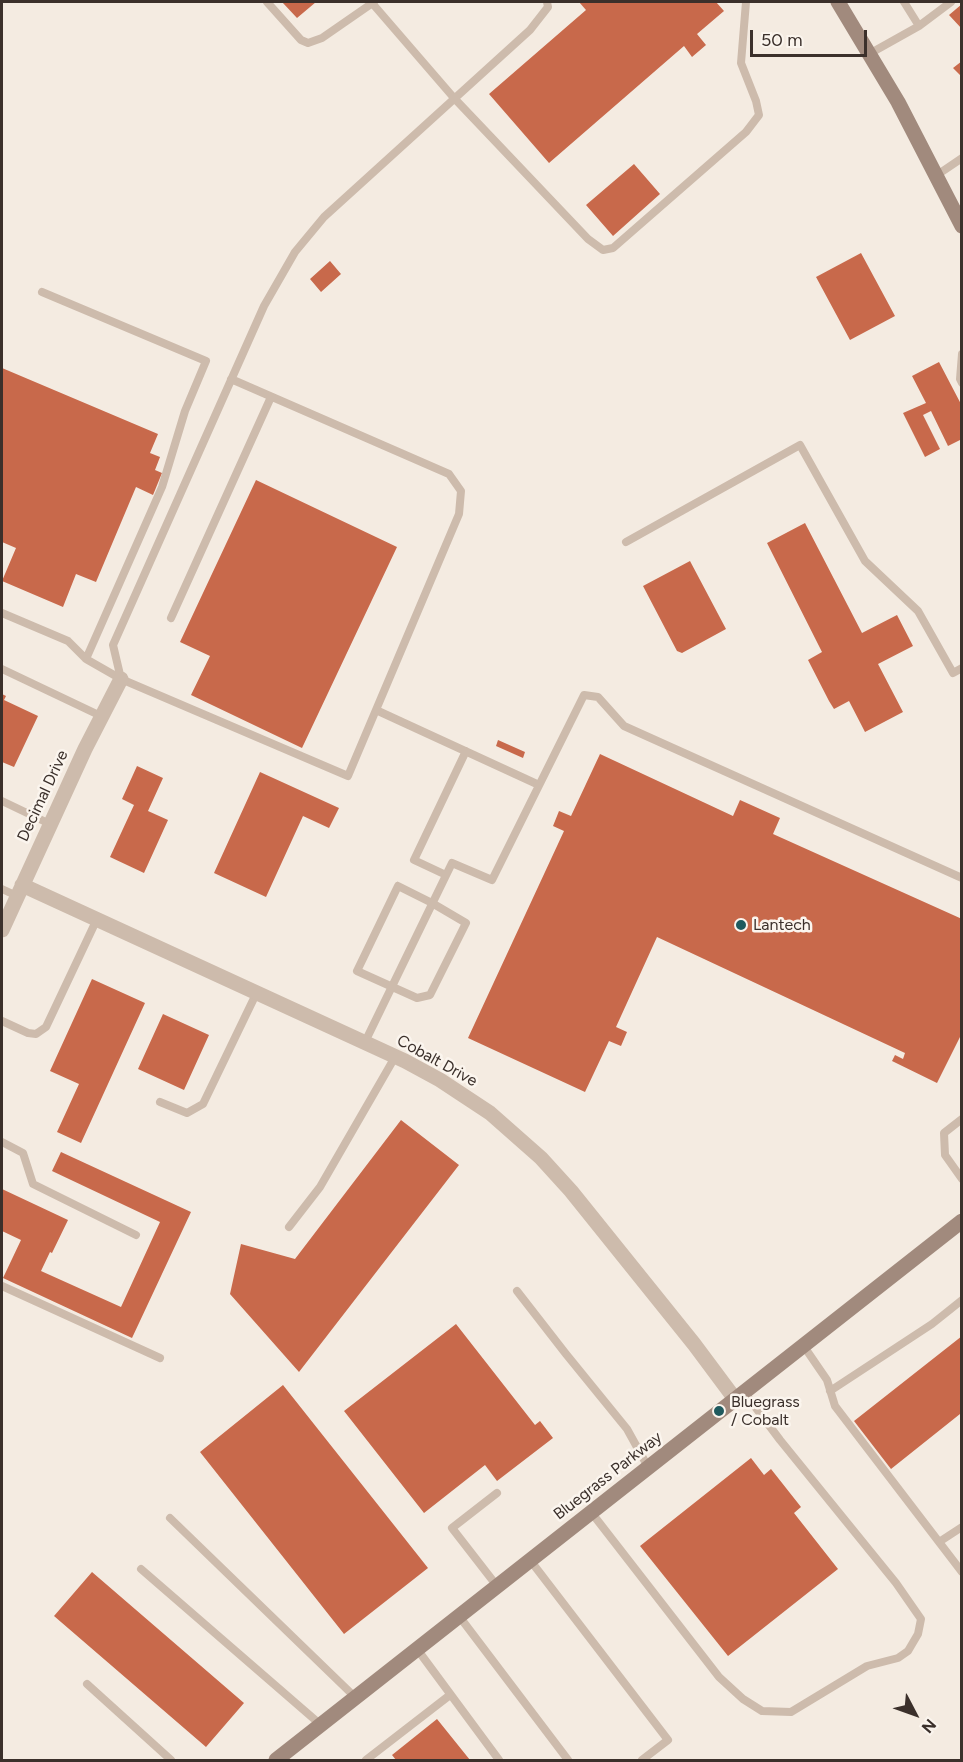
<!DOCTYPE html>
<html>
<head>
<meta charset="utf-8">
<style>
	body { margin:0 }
	#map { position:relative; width:963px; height:1762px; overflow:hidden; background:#f4ebe1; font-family:Figtree,sans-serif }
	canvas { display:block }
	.frame { position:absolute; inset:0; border:3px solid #3b302b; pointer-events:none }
	.north { position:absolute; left:885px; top:1684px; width:60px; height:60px; -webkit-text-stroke:4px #fbf5ee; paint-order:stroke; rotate:131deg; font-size:16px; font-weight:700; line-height:24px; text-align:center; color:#3b302b }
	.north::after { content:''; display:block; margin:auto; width:21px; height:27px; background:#3b302b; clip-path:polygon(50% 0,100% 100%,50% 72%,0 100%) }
	.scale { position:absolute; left:750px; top:30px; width:117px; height:27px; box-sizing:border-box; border:3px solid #3b302b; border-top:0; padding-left:8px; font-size:18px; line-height:21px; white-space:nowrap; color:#3b302b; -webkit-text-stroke:4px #fbf5ee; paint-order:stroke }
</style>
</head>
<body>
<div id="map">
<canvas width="963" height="1762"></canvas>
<div class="frame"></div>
<div class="north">N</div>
<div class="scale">50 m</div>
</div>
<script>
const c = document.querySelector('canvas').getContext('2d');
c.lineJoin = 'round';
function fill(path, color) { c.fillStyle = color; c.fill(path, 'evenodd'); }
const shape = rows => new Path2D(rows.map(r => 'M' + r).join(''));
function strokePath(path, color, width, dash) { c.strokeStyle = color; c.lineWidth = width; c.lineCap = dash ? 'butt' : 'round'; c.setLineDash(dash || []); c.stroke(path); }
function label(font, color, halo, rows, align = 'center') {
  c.font = font + ' Figtree,sans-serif'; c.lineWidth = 5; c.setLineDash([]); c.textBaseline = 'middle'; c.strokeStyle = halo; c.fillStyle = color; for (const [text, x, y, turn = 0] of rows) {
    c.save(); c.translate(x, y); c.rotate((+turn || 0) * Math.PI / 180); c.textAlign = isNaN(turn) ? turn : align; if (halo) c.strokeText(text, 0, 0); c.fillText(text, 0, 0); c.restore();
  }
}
const building = shape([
	[282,2,316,2,297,18],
	[579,2,716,2,724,11,697,34,706,45,692,57,684,46,549,163,489,94,586,10],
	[962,4,962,29,949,15],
	[962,61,962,77,953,68],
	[634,164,660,194,613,236,586,205],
	[861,253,895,316,850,340,816,277],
	[330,261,341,274,321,292,310,279],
	[939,362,962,406,962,439,948,446,931,411,923,415,940,449,925,457,903,413,926,403,912,376],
	[2,368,158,434,150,453,160,457,155,470,162,473,153,495,136,487,96,582,76,574,63,607,2,581,16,548,2,542],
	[256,480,397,547,302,748,191,695,210,656,180,642],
	[805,523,862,633,897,615,913,646,878,664,903,712,865,732,849,701,834,709,829,701,808,660,822,652,767,543],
	[690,561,726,629,682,653,677,651,643,586],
	[2,694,6,696,4,700,38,716,14,767,2,762],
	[498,740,525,752,523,758,496,746],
	[600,754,733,816,740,800,780,818,773,834,962,919,962,1033,937,1083,892,1061,895,1055,903,1059,905,1053,657,937,616,1027,627,1032,621,1046,609,1041,585,1092,468,1038,564,831,553,826,559,811,571,816],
	[137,766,163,778,148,811,168,820,144,873,110,857,134,805,122,799],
	[260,772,339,808,329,828,303,816,266,897,214,873],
	[92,979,145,1003,81,1143,57,1132,79,1084,50,1071],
	[163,1014,209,1035,184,1090,138,1069],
	[401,1120,459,1165,299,1372,230,1294,241,1244,295,1259],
	[61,1152,191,1212,132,1338,3,1278,21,1240,2,1231,2,1189,68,1220,52,1253,50,1252,41,1271,121,1307,127,1294,160,1222,52,1171],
	[456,1324,535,1425,540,1421,553,1438,497,1481,485,1465,424,1513,344,1411],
	[962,1336,962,1416,960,1414,891,1469,854,1421],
	[283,1385,428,1568,344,1634,200,1452],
	[751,1458,764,1475,771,1469,801,1507,794,1513,838,1569,728,1656,640,1546],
	[92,1572,244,1703,206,1747,54,1616],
	[437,1719,470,1760,396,1760,392,1755]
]);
const lane = shape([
	[267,2,301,40,308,43,322,38,374,2],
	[904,2,919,26],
	[372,3,454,98,588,239,603,250,613,248,746,132,759,115,756,101,741,63,746,2],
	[869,54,919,26,951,2],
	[937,175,962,158],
	[42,292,206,361,185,411,162,487,86,659],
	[962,354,960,379,962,383],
	[626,542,800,445,865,561,918,611,953,673,962,668],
	[2,613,68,641,86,659,121,679,348,776,459,514,461,491,449,474,231,379],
	[171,618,271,397],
	[2,669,103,717],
	[121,679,113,645,264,306,295,252,324,217,530,30,548,7,547,2],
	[376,710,539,785],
	[2,801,50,824],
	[446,875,414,860,466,751],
	[398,886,432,903,466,923,430,995,417,998,357,971,398,886],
	[2,889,17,896],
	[2,1021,28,1033,36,1034,46,1027,97,919],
	[365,1042,452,863,492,880,584,695,598,697,624,726,962,878],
	[160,1102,187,1113,203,1104,257,992],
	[962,1119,944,1133,945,1155,962,1179],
	[2,1142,23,1153,33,1184,136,1235],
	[289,1227,320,1187,395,1057],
	[2,1286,160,1358],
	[517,1291,566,1354,627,1429,648,1467],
	[803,1345,827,1380,835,1406,962,1572],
	[830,1391,932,1324,962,1300],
	[497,1493,452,1528,497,1586],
	[591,1512,719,1677,743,1699,762,1711,791,1712,867,1666,898,1658,908,1651,918,1634,921,1619,896,1583,780,1440,744,1392],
	[170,1518,356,1698],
	[939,1542,962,1527],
	[530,1560,668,1740,642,1760],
	[141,1569,321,1725],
	[459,1616,568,1760],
	[417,1649,499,1760],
	[87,1684,171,1760],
	[366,1760,450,1695]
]);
const street = shape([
	[22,885,405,1061,440,1080,490,1113,541,1158,571,1191,694,1344,735,1399],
	[2,930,85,749,121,679]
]);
const secondary = shape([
	[838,2,898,102,962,226],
	[276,1760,962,1221]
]);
const markers = [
	[741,925,6,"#1f5a5e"],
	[719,1411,6,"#1f5a5e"]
];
const streetNames = [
	["Decimal Drive",43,796,-65],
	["Cobalt Drive",437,1061,29],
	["Bluegrass Parkway",608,1476,-38]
];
const poiNames = [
	["Lantech",753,925],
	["Bluegrass",731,1402],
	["/ Cobalt",731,1420]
];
fill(building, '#c8694b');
strokePath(lane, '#cdbbac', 8);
strokePath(street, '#cdbbac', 15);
strokePath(secondary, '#a18a7d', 15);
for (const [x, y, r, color] of markers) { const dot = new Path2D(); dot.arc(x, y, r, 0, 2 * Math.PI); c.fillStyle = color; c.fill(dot); strokePath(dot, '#fbf5ee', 2); }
label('16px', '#3b302b', '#fbf5ee', streetNames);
label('16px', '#3b302b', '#fbf5ee', poiNames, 'left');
</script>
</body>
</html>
